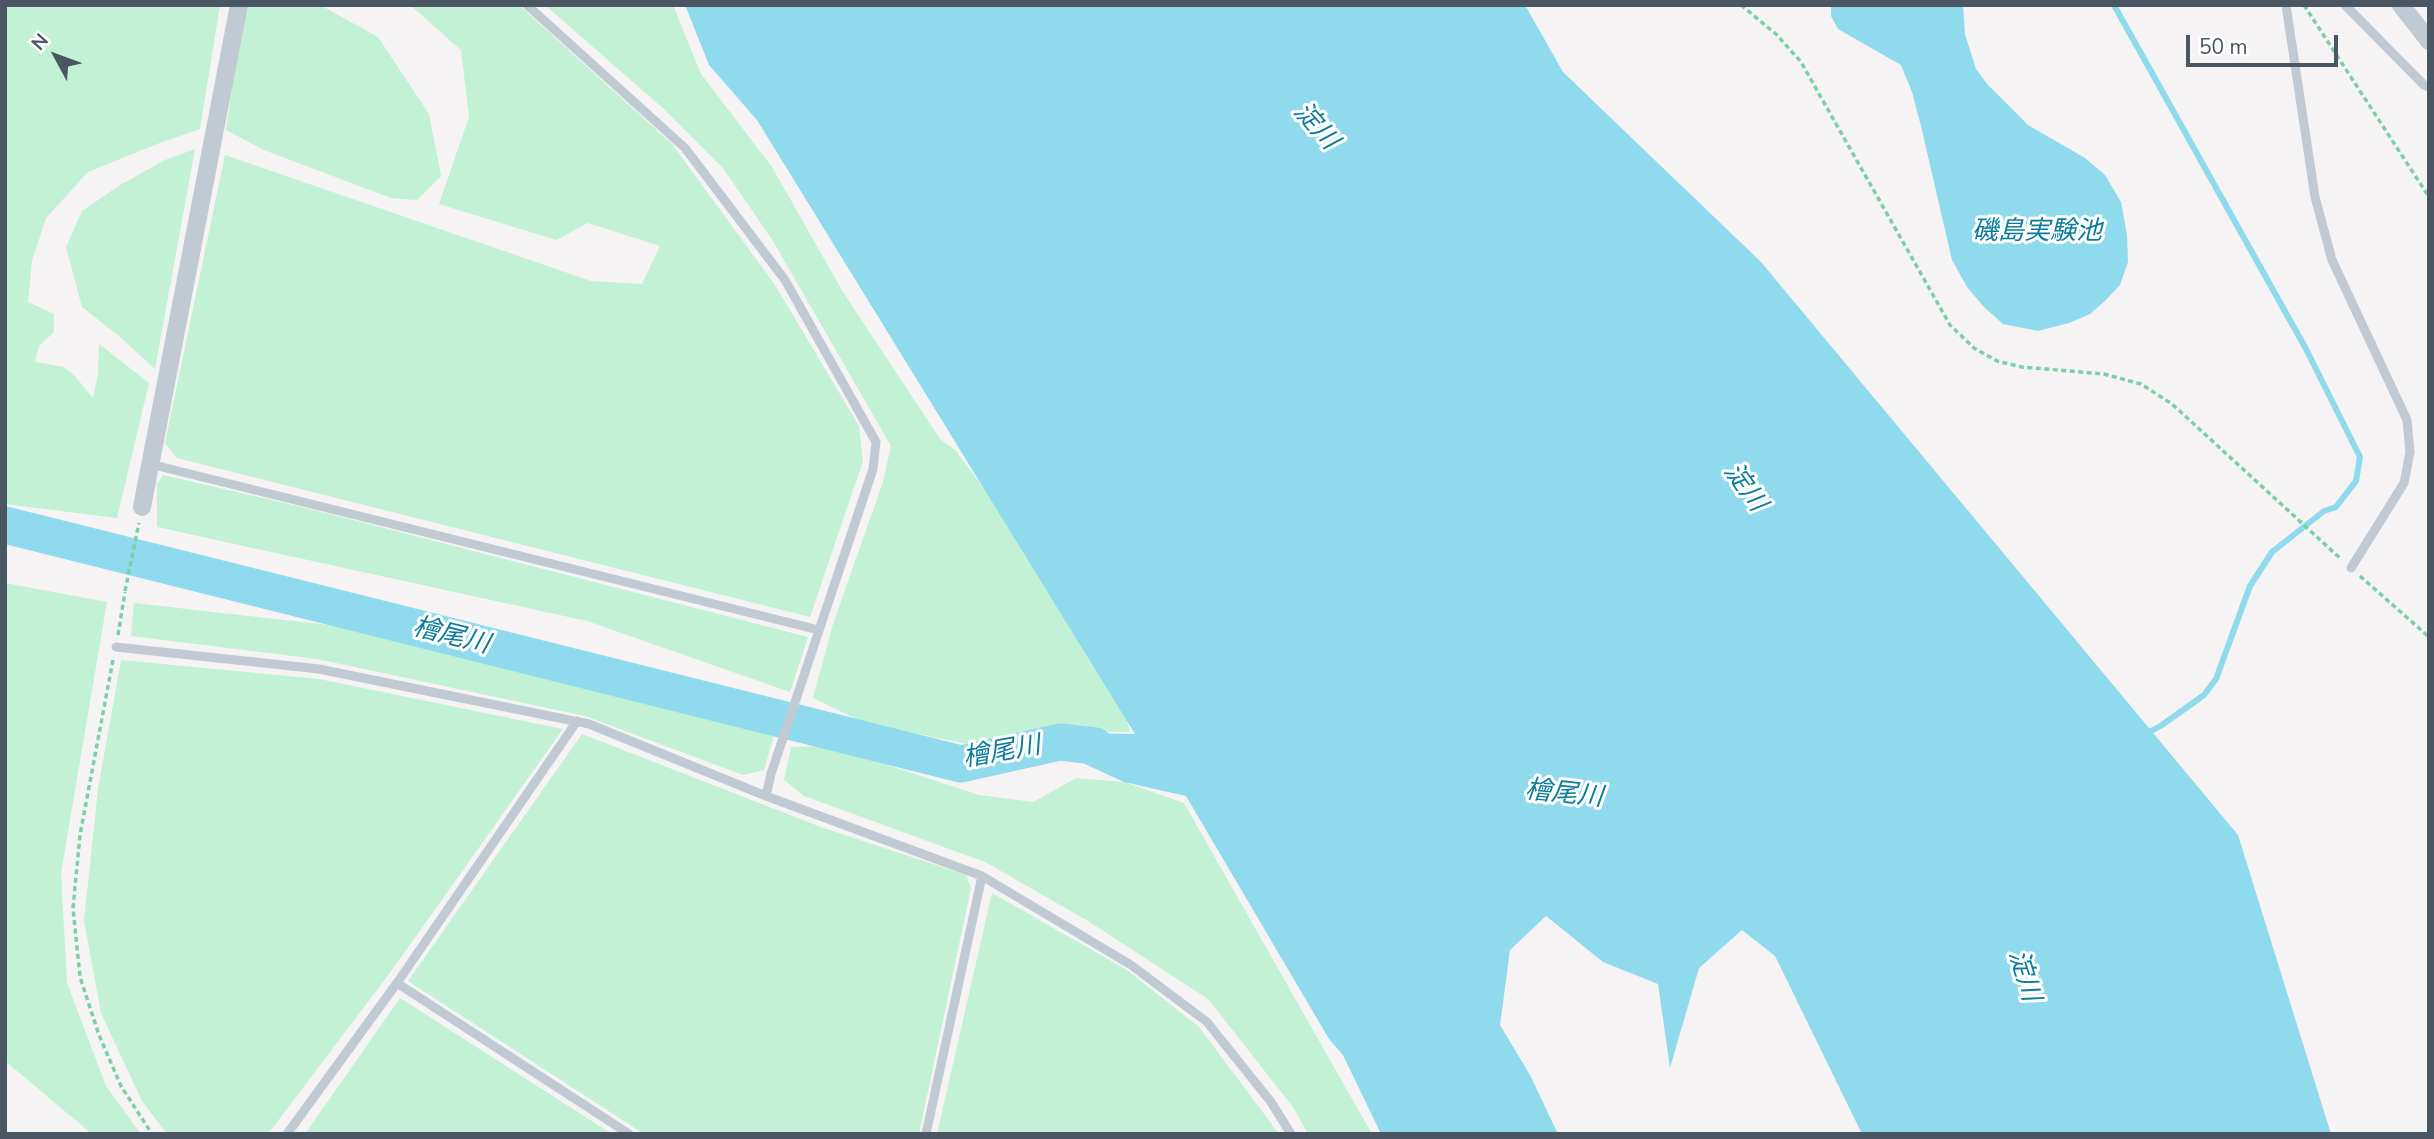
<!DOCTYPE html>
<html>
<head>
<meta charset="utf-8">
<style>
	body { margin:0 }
	#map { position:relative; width:2434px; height:1139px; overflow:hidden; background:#f5f3f3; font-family:"Nunito Sans",sans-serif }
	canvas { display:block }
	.frame { position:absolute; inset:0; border:7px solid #4a5661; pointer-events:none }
	.north { position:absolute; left:21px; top:21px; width:70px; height:70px; -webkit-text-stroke:5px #fff; paint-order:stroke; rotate:311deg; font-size:19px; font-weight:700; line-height:28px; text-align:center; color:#4a5661 }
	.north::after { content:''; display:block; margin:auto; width:24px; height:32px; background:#4a5661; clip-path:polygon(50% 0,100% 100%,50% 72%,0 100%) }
	.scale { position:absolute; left:2186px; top:35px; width:152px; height:32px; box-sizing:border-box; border:4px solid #4a5661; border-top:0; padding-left:9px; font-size:21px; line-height:24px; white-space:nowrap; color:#4a5661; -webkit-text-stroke:5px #fff; paint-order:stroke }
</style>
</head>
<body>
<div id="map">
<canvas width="2434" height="1139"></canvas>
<div class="frame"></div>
<div class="north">N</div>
<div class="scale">50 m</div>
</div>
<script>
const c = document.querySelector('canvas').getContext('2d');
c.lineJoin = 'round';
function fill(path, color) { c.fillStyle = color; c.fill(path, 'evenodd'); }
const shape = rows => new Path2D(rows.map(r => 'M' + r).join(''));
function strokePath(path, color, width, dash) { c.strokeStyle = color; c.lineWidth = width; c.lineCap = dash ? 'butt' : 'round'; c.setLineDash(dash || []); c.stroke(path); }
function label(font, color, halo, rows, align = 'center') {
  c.font = font + ' "Nunito Sans","Noto Sans JP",sans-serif'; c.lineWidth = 6; c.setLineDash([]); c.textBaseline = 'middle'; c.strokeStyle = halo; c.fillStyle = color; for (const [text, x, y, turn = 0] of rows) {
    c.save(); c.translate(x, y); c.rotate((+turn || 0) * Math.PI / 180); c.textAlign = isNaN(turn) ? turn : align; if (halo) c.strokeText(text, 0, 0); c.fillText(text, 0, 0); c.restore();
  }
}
const green = shape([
	[5,5,220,5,200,129,157,144,88,172,46,218,32,261,28,302,54,314,54,332,39,346,35,362,64,367,74,375,93,398,98,374,99,344,149,383,117,518,5,504],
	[244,5,320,5,378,37,429,114,441,176,417,200,391,198,264,150,226,130],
	[410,5,519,5,672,144,775,285,859,426,863,461,810,617,177,458,165,443,225,155,591,281,642,284,660,246,588,223,556,240,439,204,469,117,461,50],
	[545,5,673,5,701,74,772,167,843,292,940,439,956,451,986,491,1124,710,1130,732,1066,731,976,746,863,722,813,698,833,624,883,482,891,446,773,241,723,168,665,110],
	[195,149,155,369,120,337,82,307,66,247,82,211,120,185,165,160],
	[163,475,306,508,808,637,790,692,587,621,157,527,157,484],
	[5,583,107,602,61,873,67,983,106,1086,141,1134,92,1134,5,1061],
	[134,603,373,630,632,691,776,728,764,770,743,775,585,716,317,659,131,636],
	[121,660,319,679,563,729,392,970,268,1134,167,1134,142,1101,101,1013,84,921,98,789],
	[582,734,821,827,966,875,971,888,919,1134,644,1134,408,981],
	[829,746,979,795,1033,802,1076,778,1124,782,1184,803,1372,1134,1308,1134,1293,1107,1208,999,1088,921,985,862,804,796,784,780,791,747],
	[992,893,1127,970,1199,1027,1279,1134,937,1134],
	[400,998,612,1134,305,1134]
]);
const water = shape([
	[685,5,1525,5,1563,72,1761,262,2238,835,2331,1134,1862,1134,1775,956,1742,930,1699,968,1670,1068,1658,984,1603,962,1546,916,1510,950,1500,1025,1530,1075,1558,1134,1381,1134,1343,1055,1329,1039,1186,796,1124,782,1046,746,1037,737,1053,733,1135,734,757,120,709,65],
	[1831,5,1963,5,1965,34,1976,69,1988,85,2028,125,2085,158,2105,175,2121,202,2127,235,2128,262,2120,285,2105,301,2090,314,2069,323,2038,331,2003,324,1984,307,1967,287,1952,260,1921,126,1912,92,1901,65,1838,29,1831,16]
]);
const stream = shape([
	[2114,5,2306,349,2360,457,2356,481,2336,507,2324,511,2272,552,2250,586,2216,679,2204,695,2162,725,2146,734]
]);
const river = shape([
	[5,525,961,764,1060,742,1095,746]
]);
const path = shape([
	[1741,5,1777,35,1801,62,1950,325,1974,348,1997,361,2022,367,2104,374,2141,384,2172,404,2341,559],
	[2304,5,2429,197],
	[2360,576,2429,637],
	[125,591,139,523],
	[118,635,125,592],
	[113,660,80,835,73,908,80,977,99,1035,121,1086,152,1134]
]);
const service = shape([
	[527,5,685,148,785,280,876,442,873,469,771,774,766,796,982,876,1131,965,1207,1022,1271,1102,1291,1134],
	[2286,5,2315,197,2332,260,2407,420,2410,452,2404,483,2351,568],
	[2345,5,2424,85,2429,87],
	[150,464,819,630],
	[116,647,319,669,589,724,766,796],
	[397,983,629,1134],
	[287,1134,397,983,577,721],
	[926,1134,982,876]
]);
const minor = shape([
	[2401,5,2429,41],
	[142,507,239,5]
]);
const waterNames = [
	["淀川",1315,127,48],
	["磯島実験池",2037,233],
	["淀川",1744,488,54],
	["檜尾川",451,637,14],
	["檜尾川",1002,753,-10],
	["檜尾川",1564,795,6],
	["淀川",2023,976,73]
];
fill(green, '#c3f1d5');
fill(water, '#90daee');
strokePath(stream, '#90daee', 6);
strokePath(river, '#90daee', 37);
strokePath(path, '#7ad0a6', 3.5, [5, 3.5]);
strokePath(service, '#c1cad2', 9);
strokePath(minor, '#c1cad2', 18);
label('italic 26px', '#0c7c9b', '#fff', waterNames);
</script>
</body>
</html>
